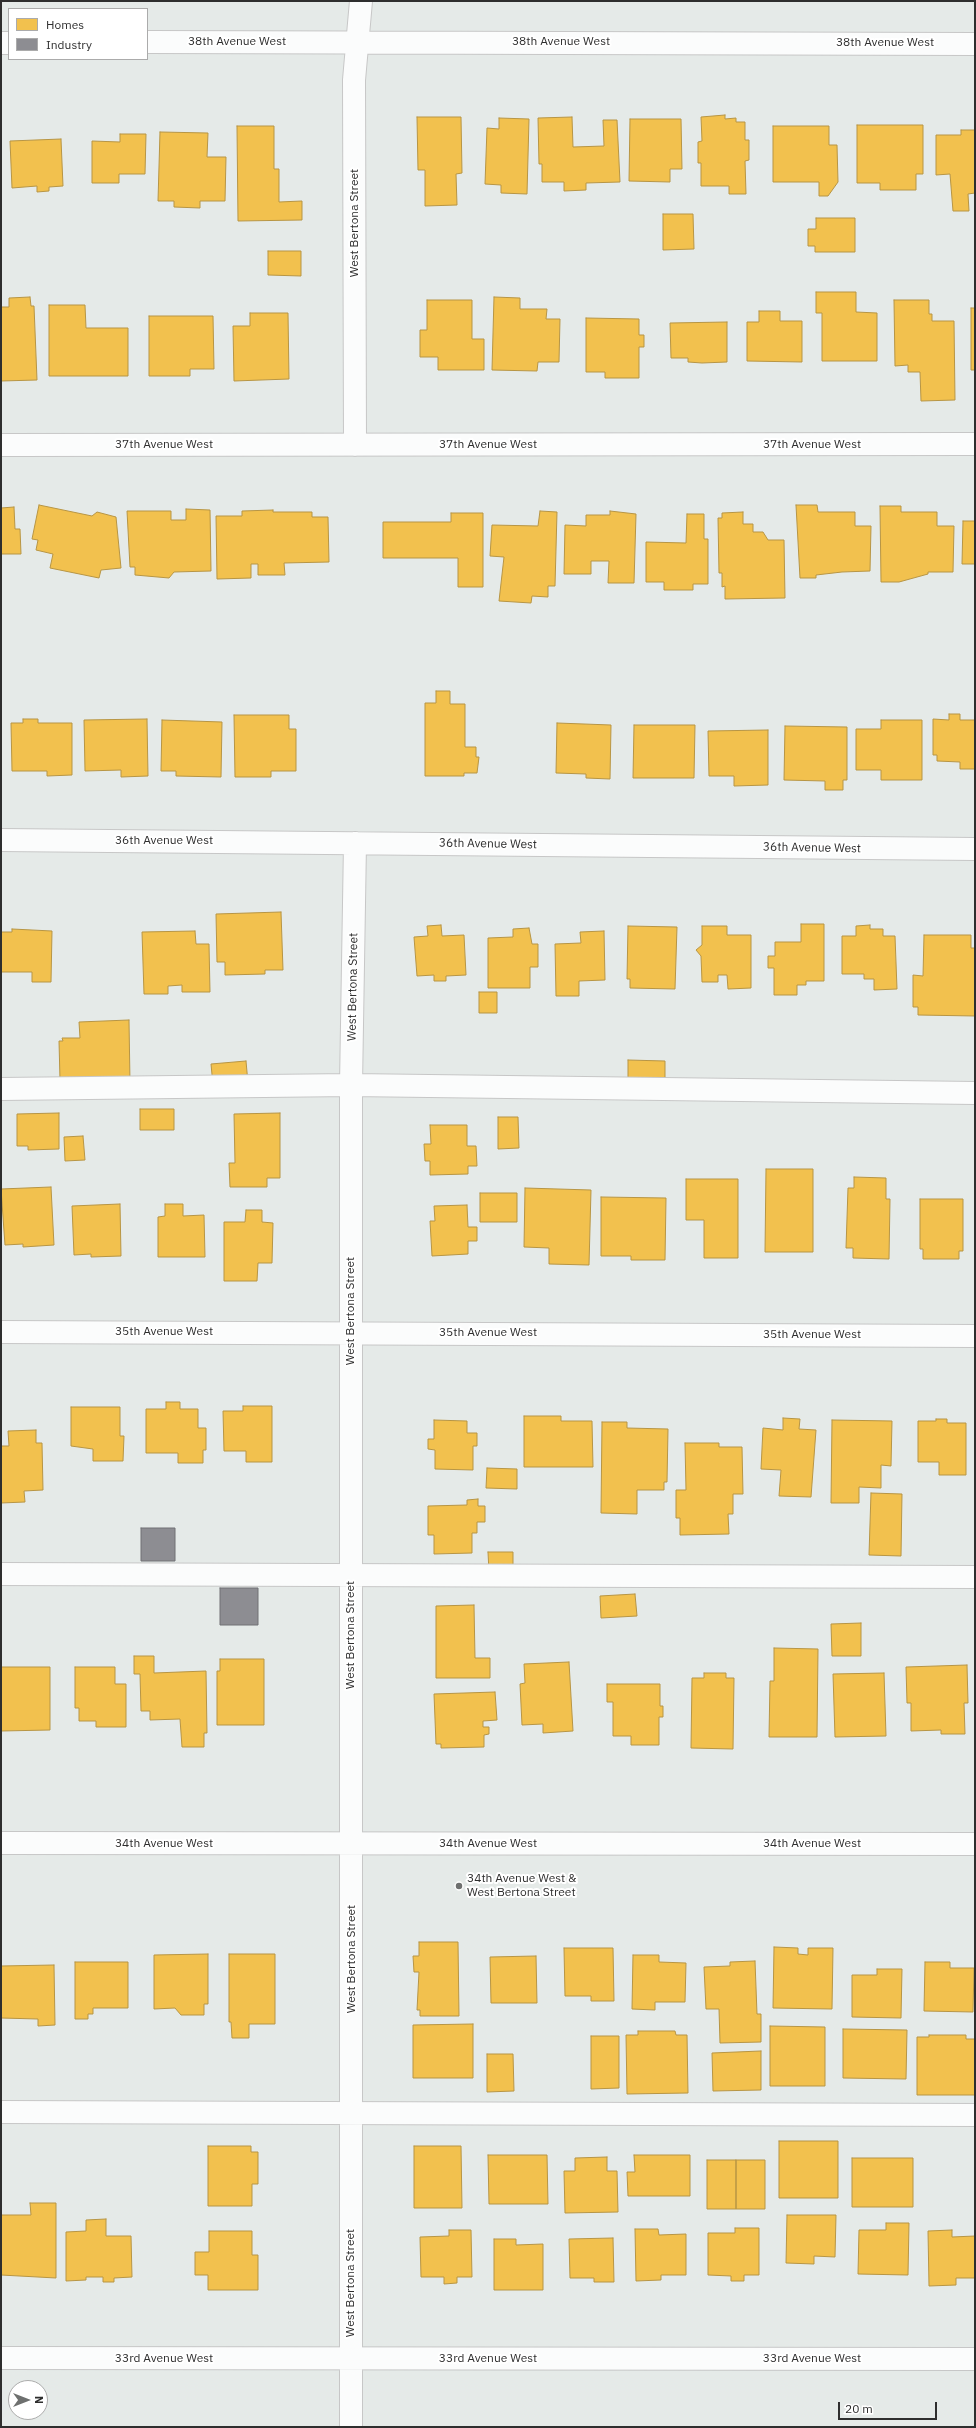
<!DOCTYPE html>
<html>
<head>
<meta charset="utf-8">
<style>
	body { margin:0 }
	#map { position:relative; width:976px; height:2428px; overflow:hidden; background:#e5eae8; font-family:"IBM Plex Sans",sans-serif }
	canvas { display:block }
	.frame { position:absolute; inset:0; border:2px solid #2e2e2e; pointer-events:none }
	.legend { position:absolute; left:8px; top:8px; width:140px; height:52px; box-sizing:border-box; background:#fff; border:1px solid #ababab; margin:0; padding:5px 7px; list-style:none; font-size:12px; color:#2e2e2e }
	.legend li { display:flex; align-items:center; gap:8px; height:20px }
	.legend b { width:20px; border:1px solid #ababab }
	.north { position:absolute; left:8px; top:2380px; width:40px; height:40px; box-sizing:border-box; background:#fff; border:1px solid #ababab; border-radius:50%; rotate:90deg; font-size:11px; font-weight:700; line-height:16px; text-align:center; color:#2e2e2e }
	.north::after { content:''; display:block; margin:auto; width:14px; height:18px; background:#6e706f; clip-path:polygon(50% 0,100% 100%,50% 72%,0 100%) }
	.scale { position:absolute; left:838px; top:2402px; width:99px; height:18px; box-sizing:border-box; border:2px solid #2e2e2e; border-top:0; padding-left:5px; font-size:12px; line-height:14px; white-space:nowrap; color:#2e2e2e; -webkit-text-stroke:3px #fff; paint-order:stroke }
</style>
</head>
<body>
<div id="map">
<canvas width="976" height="2428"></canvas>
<div class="frame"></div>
<ul class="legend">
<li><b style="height:11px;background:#f2c14e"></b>Homes</li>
<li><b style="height:11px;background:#8d8d92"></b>Industry</li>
</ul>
<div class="north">N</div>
<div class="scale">20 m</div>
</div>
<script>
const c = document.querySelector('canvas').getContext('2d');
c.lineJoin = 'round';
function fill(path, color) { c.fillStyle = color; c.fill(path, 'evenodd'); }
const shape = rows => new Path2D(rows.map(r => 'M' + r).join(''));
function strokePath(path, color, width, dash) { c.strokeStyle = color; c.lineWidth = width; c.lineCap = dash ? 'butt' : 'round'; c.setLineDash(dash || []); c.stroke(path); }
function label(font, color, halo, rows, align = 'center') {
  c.font = font + ' "IBM Plex Sans",sans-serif'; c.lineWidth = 4; c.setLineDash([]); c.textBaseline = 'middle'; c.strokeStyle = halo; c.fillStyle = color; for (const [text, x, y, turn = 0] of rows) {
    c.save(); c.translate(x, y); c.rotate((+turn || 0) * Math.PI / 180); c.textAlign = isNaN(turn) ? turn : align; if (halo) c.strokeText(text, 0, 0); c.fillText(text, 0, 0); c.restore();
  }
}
const homes = shape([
	[725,115,725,119,736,118,736,122,745,122,745,140,749,140,749,160,745,161,746,194,729,194,729,186,701,186,701,163,698,163,698,142,702,141,701,117,725,115],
	[417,117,461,117,462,173,456,174,457,205,425,206,425,170,418,170,417,117],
	[572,117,573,147,604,146,603,120,617,120,620,182,586,183,586,190,564,191,564,182,542,182,542,164,539,164,538,118,572,117],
	[499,118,529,119,527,194,501,193,501,185,485,184,487,128,499,129,499,118],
	[630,119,681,119,682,169,670,169,670,182,629,181,630,119],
	[857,125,923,125,923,174,916,174,916,190,880,190,880,183,857,183,857,125],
	[237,126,274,126,274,169,279,169,279,202,302,201,302,220,238,221,237,126],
	[773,126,829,126,829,145,837,145,838,182,828,196,819,196,819,182,773,182,773,126],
	[961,130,975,130,975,193,968,194,969,211,953,211,950,174,936,175,936,135,961,135,961,130],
	[160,132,208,133,207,157,226,157,225,201,200,201,200,208,174,207,174,201,158,201,160,132],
	[120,134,146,134,145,174,119,174,119,183,92,183,92,141,120,142,120,134],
	[61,139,63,186,49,187,49,191,37,192,37,186,12,188,10,141,61,139],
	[663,214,693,214,694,249,663,250,663,214],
	[816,218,855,218,855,252,815,252,815,246,808,246,808,229,816,229,816,218],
	[268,251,301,251,301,276,268,275,268,251],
	[816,292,856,292,856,312,877,313,877,361,822,361,822,313,816,313,816,292],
	[30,297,31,306,34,306,37,380,1,381,1,307,9,307,9,298,30,297],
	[494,297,520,298,520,309,547,309,546,319,560,319,559,362,538,362,537,371,492,370,494,297],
	[427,300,472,300,472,339,484,339,484,370,438,370,438,357,420,357,420,330,427,330,427,300],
	[894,300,929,300,929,314,932,314,932,321,954,321,955,400,921,401,920,372,908,372,908,365,895,366,894,300],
	[49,305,85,305,86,328,128,328,128,376,49,376,49,305],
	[971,308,975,308,975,370,971,370,971,308],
	[759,311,780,311,780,321,802,321,802,362,747,361,747,322,759,322,759,311],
	[250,313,288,313,289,379,234,381,233,326,250,326,250,313],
	[149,316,213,316,214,369,190,369,190,376,149,376,149,316],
	[586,318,639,319,639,335,644,335,644,347,639,347,639,378,605,378,605,372,586,372,586,318],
	[727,322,727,362,702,363,688,362,688,358,671,358,670,323,727,322],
	[39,505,92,516,97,512,116,517,121,568,101,570,99,578,50,568,53,554,36,550,38,540,32,539,39,505],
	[796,505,817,505,818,512,855,512,855,526,871,526,870,571,842,572,816,575,816,578,800,578,796,505],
	[880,506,901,506,901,512,937,512,937,526,954,526,953,572,928,572,928,574,899,582,881,582,880,506],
	[14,507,15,529,20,529,21,554,1,554,1,508,14,507],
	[186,509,210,510,211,571,174,572,169,578,135,575,135,567,130,567,127,511,171,511,171,520,186,520,186,509],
	[273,510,273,512,312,512,312,517,328,517,329,562,284,563,285,575,258,575,258,564,251,564,251,578,217,579,216,516,242,516,242,511,273,510],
	[540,511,557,512,555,586,548,586,548,597,532,596,531,603,499,601,504,557,490,556,492,525,538,526,540,511],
	[610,511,636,514,634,583,608,583,609,561,591,561,591,574,564,574,565,525,586,526,586,515,610,515,610,511],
	[743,512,743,524,753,524,753,532,763,532,768,540,784,540,785,598,725,599,725,586,722,587,722,573,719,573,718,518,722,518,722,513,743,512],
	[451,513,483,513,483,587,458,587,458,558,383,558,383,522,451,522,451,513],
	[687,514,704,514,704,539,708,539,708,584,693,584,693,590,664,590,664,582,646,582,646,542,686,543,687,514],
	[963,521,975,521,975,564,962,564,963,521],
	[436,691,450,691,450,704,465,704,465,747,476,747,476,757,479,757,477,773,464,773,464,776,425,776,425,703,436,703,436,691],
	[949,714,960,714,960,720,975,720,975,769,960,769,960,762,937,761,937,755,933,755,933,719,949,720,949,714],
	[234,715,289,715,289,729,296,729,296,771,271,771,271,777,235,777,234,715],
	[23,719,38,719,38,723,72,723,72,775,47,776,47,771,12,771,11,723,23,723,23,719],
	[147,719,148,776,121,777,121,770,85,771,84,720,147,719],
	[162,720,222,722,221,777,176,776,176,771,161,771,162,720],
	[881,720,922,720,922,780,881,780,881,770,856,770,856,729,881,729,881,720],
	[557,723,611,725,610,779,586,778,586,774,556,773,557,723],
	[634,725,695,725,694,778,633,778,634,725],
	[785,726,847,727,847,780,843,780,843,790,825,790,825,781,784,780,785,726],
	[768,730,768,785,734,786,734,776,709,776,708,731,768,730],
	[281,912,283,970,265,970,265,974,225,975,225,962,217,962,216,914,281,912],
	[801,924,824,924,824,981,806,981,806,985,797,985,797,995,774,995,774,968,768,968,768,956,775,956,775,942,801,942,801,924],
	[441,925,442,936,464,935,466,975,446,976,446,981,434,981,434,975,417,976,414,937,428,936,427,926,441,925],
	[870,925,870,929,883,929,883,936,895,936,897,989,874,990,874,979,864,979,864,974,842,974,842,936,856,936,856,926,870,925],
	[628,926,677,927,675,989,630,988,630,979,627,979,628,926],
	[702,926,727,926,727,935,751,935,751,988,728,989,727,975,718,975,718,982,702,982,701,956,696,950,702,945,702,926],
	[529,928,532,944,538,944,538,967,530,967,530,988,488,988,488,938,513,937,513,929,529,928],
	[12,929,52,931,51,982,32,982,32,972,1,972,1,932,12,932,12,929],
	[195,931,196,944,209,944,210,992,182,992,182,985,168,986,168,994,144,994,142,932,195,931],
	[604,931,605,980,579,981,579,996,556,996,555,944,581,943,580,932,604,931],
	[924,935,971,935,971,948,975,948,975,1016,918,1015,918,1007,913,1007,913,975,923,976,924,935],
	[479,992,497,992,497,1013,479,1013,479,992],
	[129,1020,130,1083,60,1080,59,1041,63,1041,62,1038,80,1038,79,1022,129,1020],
	[628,1060,665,1061,665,1085,628,1084,628,1060],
	[246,1061,248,1083,213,1085,211,1064,246,1061],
	[140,1109,174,1109,174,1130,140,1130,140,1109],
	[59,1113,59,1149,28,1150,28,1146,17,1146,17,1114,59,1113],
	[280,1113,280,1178,267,1178,267,1187,230,1187,229,1163,235,1163,234,1114,280,1113],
	[498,1117,518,1117,519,1148,498,1149,498,1117],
	[430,1125,467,1125,467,1146,476,1146,477,1166,468,1166,468,1174,430,1175,430,1161,425,1161,424,1144,431,1144,430,1125],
	[83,1136,85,1160,65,1161,64,1137,83,1136],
	[766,1169,813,1169,813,1252,765,1252,766,1169],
	[854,1177,886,1178,886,1199,890,1199,889,1259,853,1258,853,1248,846,1248,848,1188,854,1188,854,1177],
	[686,1179,738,1179,738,1258,704,1258,704,1220,686,1220,686,1179],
	[51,1187,54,1245,23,1247,23,1244,5,1245,1,1189,51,1187],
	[525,1188,591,1190,589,1265,549,1264,549,1248,524,1247,525,1188],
	[480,1193,517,1193,517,1222,480,1222,480,1193],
	[601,1197,666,1198,665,1260,631,1260,631,1256,601,1256,601,1197],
	[920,1199,963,1199,963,1251,959,1251,959,1259,923,1259,923,1249,920,1249,920,1199],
	[120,1204,121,1256,91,1257,91,1254,74,1255,72,1206,120,1204],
	[165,1204,183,1204,183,1216,204,1215,205,1257,158,1257,158,1217,165,1216,165,1204],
	[467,1205,468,1227,477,1227,477,1241,468,1241,468,1254,432,1256,430,1221,435,1221,434,1206,467,1205],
	[246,1210,262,1210,262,1222,273,1223,272,1263,258,1263,257,1281,224,1281,224,1222,245,1222,246,1210],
	[166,1402,180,1402,180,1409,198,1409,198,1428,206,1428,206,1450,203,1450,203,1463,178,1463,178,1453,146,1453,146,1409,166,1409,166,1402],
	[243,1406,272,1406,272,1462,246,1462,246,1451,224,1451,223,1411,243,1411,243,1406],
	[71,1407,120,1407,120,1436,124,1436,123,1461,93,1461,93,1449,71,1446,71,1407],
	[524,1416,561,1416,561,1421,592,1421,593,1467,524,1467,524,1416],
	[783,1418,800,1419,799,1429,816,1430,811,1497,779,1496,781,1470,761,1469,763,1428,783,1430,783,1418],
	[936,1419,947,1419,947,1423,966,1423,966,1475,939,1475,939,1462,918,1462,918,1421,936,1421,936,1419],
	[434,1420,467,1421,467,1433,477,1433,477,1446,473,1446,473,1470,435,1469,435,1450,428,1449,428,1439,434,1439,434,1420],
	[832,1420,892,1421,891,1466,881,1465,881,1488,859,1487,859,1503,831,1503,832,1420],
	[602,1422,627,1422,627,1428,668,1429,667,1482,664,1482,664,1490,637,1490,637,1514,601,1513,602,1422],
	[36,1430,36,1443,42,1443,43,1490,24,1491,25,1502,1,1503,1,1446,9,1446,8,1431,36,1430],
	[685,1443,719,1443,719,1447,742,1447,743,1494,733,1494,733,1514,728,1514,729,1534,680,1535,680,1518,676,1518,676,1490,686,1490,685,1443],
	[487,1468,517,1469,517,1489,486,1488,487,1468],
	[871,1493,902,1494,901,1556,869,1555,871,1493],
	[478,1499,478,1506,485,1506,485,1522,477,1522,477,1533,472,1533,472,1553,434,1554,434,1535,428,1535,428,1506,467,1505,467,1500,478,1499],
	[488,1552,513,1552,513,1572,489,1572,488,1552],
	[635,1594,637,1616,601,1618,600,1596,635,1594],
	[474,1605,475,1658,490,1658,490,1678,436,1678,436,1606,474,1605],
	[861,1623,861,1656,832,1656,831,1624,861,1623],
	[774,1648,818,1649,817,1737,769,1737,770,1681,774,1681,774,1648],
	[134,1656,154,1656,154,1673,206,1671,207,1733,204,1733,204,1747,182,1747,180,1719,150,1720,150,1711,141,1711,140,1674,134,1674,134,1656],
	[220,1659,264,1659,264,1725,217,1725,217,1671,220,1671,220,1659],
	[569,1662,573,1731,543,1733,543,1724,522,1725,520,1684,525,1683,524,1664,569,1662],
	[967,1665,968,1703,964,1703,965,1734,941,1734,941,1730,911,1731,911,1703,907,1703,906,1667,967,1665],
	[1,1667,50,1667,50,1730,1,1731,1,1667],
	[75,1667,115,1667,115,1684,126,1684,126,1727,96,1727,96,1721,79,1721,79,1708,75,1708,75,1667],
	[704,1673,726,1673,726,1678,734,1678,733,1749,691,1748,692,1678,704,1678,704,1673],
	[884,1673,886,1736,835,1737,833,1674,884,1673],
	[607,1684,660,1684,660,1706,663,1706,663,1717,659,1717,659,1745,631,1745,631,1736,613,1736,613,1702,607,1702,607,1684],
	[495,1692,497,1720,483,1721,483,1727,489,1727,489,1734,484,1735,484,1747,441,1748,441,1744,436,1744,434,1694,495,1692],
	[419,1942,458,1942,459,2016,420,2016,420,2010,417,2010,419,1972,414,1972,413,1956,419,1956,419,1942],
	[774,1947,798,1948,798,1954,808,1955,808,1948,833,1948,832,2009,773,2008,774,1947],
	[564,1948,613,1948,614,2001,591,2001,591,1996,565,1996,564,1948],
	[208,1954,208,2004,204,2004,204,2015,181,2015,175,2008,154,2009,154,1955,208,1954],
	[229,1954,275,1954,275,2024,249,2024,249,2038,232,2038,231,2022,229,2022,229,1954],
	[633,1955,659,1955,659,1962,686,1963,685,2002,655,2002,655,2010,632,2009,633,1955],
	[536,1956,537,2003,491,2003,490,1957,536,1956],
	[755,1961,757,2014,761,2014,761,2042,720,2043,719,2009,706,2009,704,1967,730,1966,730,1962,755,1961],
	[75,1962,128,1962,128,2008,93,2008,93,2014,88,2014,88,2019,75,2019,75,1962],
	[925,1962,950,1962,950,1968,974,1968,973,2012,924,2011,925,1962],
	[54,1965,55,2025,38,2026,38,2019,1,2018,1,1966,54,1965],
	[877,1969,902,1969,901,2018,852,2017,852,1975,877,1975,877,1969],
	[473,2024,473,2078,413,2078,413,2025,473,2024],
	[770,2026,825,2027,825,2086,770,2086,770,2026],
	[843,2029,907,2030,906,2079,843,2078,843,2029],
	[638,2031,675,2031,676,2035,687,2035,688,2093,627,2094,626,2035,638,2035,638,2031],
	[929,2035,966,2035,966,2039,975,2039,975,2095,917,2095,917,2037,929,2037,929,2035],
	[591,2036,619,2036,619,2088,591,2089,591,2036],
	[761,2051,761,2090,713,2091,712,2053,761,2051],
	[487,2054,513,2054,514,2091,487,2092,487,2054],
	[779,2141,838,2141,838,2198,779,2198,779,2141],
	[208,2146,251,2146,251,2152,258,2152,258,2184,252,2184,252,2206,208,2206,208,2146],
	[414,2146,461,2146,462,2208,414,2208,414,2146],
	[488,2155,547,2155,548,2204,489,2204,488,2155],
	[634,2155,690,2155,690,2196,628,2196,627,2172,635,2172,634,2155],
	[607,2157,607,2171,617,2171,618,2212,565,2213,564,2171,575,2171,575,2158,607,2157],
	[852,2158,913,2158,913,2207,852,2207,852,2158],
	[707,2160,736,2160,736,2209,707,2209,707,2160],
	[736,2160,765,2160,765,2209,736,2209,736,2160],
	[30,2203,56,2203,56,2278,1,2275,1,2215,31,2215,30,2203],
	[787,2215,836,2215,835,2257,814,2256,814,2264,786,2263,787,2215],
	[106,2219,106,2236,131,2236,132,2277,114,2278,114,2282,103,2282,103,2277,86,2277,86,2280,66,2281,66,2232,86,2231,86,2220,106,2219],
	[886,2223,909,2223,908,2275,858,2274,859,2230,886,2230,886,2223],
	[735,2228,759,2228,759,2275,744,2275,744,2281,731,2281,731,2276,708,2275,708,2233,735,2233,735,2228],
	[635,2229,658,2229,659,2235,686,2234,686,2275,661,2275,661,2280,636,2281,635,2229],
	[449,2230,471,2230,472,2277,457,2277,457,2283,444,2284,444,2277,421,2277,420,2237,449,2236,449,2230],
	[952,2230,952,2237,975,2236,975,2278,956,2278,956,2285,929,2286,928,2231,952,2230],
	[209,2231,252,2231,252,2255,258,2255,258,2290,208,2290,208,2275,195,2275,195,2252,209,2252,209,2231],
	[613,2238,614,2282,594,2282,594,2278,570,2278,569,2239,613,2238],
	[494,2239,516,2239,516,2245,543,2244,543,2290,494,2290,494,2239]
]);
const industry = shape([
	[141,1528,175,1528,175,1561,141,1561,141,1528],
	[220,1588,258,1588,258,1625,220,1625,220,1588]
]);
const minor = shape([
	[147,42,975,44],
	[1,43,9,43],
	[1,445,975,444],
	[355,445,354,80,361,1],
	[1,840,975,849],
	[1,1089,351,1085,975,1093],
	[1,1332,975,1336],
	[1,1574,975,1577],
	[1,1843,975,1844],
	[1,2112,975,2115],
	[1,2358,975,2359],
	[351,2427,351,1085,355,843]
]);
const markers = [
	[459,1886,4,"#6e706f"]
];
const streetNames = [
	["38th Avenue West",237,42],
	["38th Avenue West",561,42],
	["38th Avenue West",885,43],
	["West Bertona Street",355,223,-90],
	["37th Avenue West",164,445],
	["37th Avenue West",488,445],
	["37th Avenue West",812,445],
	["36th Avenue West",164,841],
	["36th Avenue West",488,844,1],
	["36th Avenue West",812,848,1],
	["West Bertona Street",353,987,-89],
	["West Bertona Street",351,1311,-90],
	["35th Avenue West",164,1332],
	["35th Avenue West",488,1333],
	["35th Avenue West",812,1335],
	["West Bertona Street",351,1635,-90],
	["34th Avenue West",164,1844],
	["34th Avenue West",488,1844],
	["34th Avenue West",812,1844],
	["West Bertona Street",352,1959,-90],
	["West Bertona Street",351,2283,-90],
	["33rd Avenue West",164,2359],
	["33rd Avenue West",488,2359],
	["33rd Avenue West",812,2359]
];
const poiNames = [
	["34th Avenue West &",467,1879],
	["West Bertona Street",467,1893]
];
fill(homes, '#f2c14e');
strokePath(homes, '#b79544', 1);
fill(industry, '#8d8d92');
strokePath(industry, '#707074', 1);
strokePath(minor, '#c7c7c7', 24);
strokePath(minor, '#fbfcfc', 22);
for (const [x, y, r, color] of markers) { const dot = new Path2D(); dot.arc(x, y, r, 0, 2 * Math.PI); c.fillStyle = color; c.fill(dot); strokePath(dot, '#fff', 1.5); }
label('12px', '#2e2e2e', '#fff', streetNames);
label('12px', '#2e2e2e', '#fff', poiNames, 'left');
</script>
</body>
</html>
